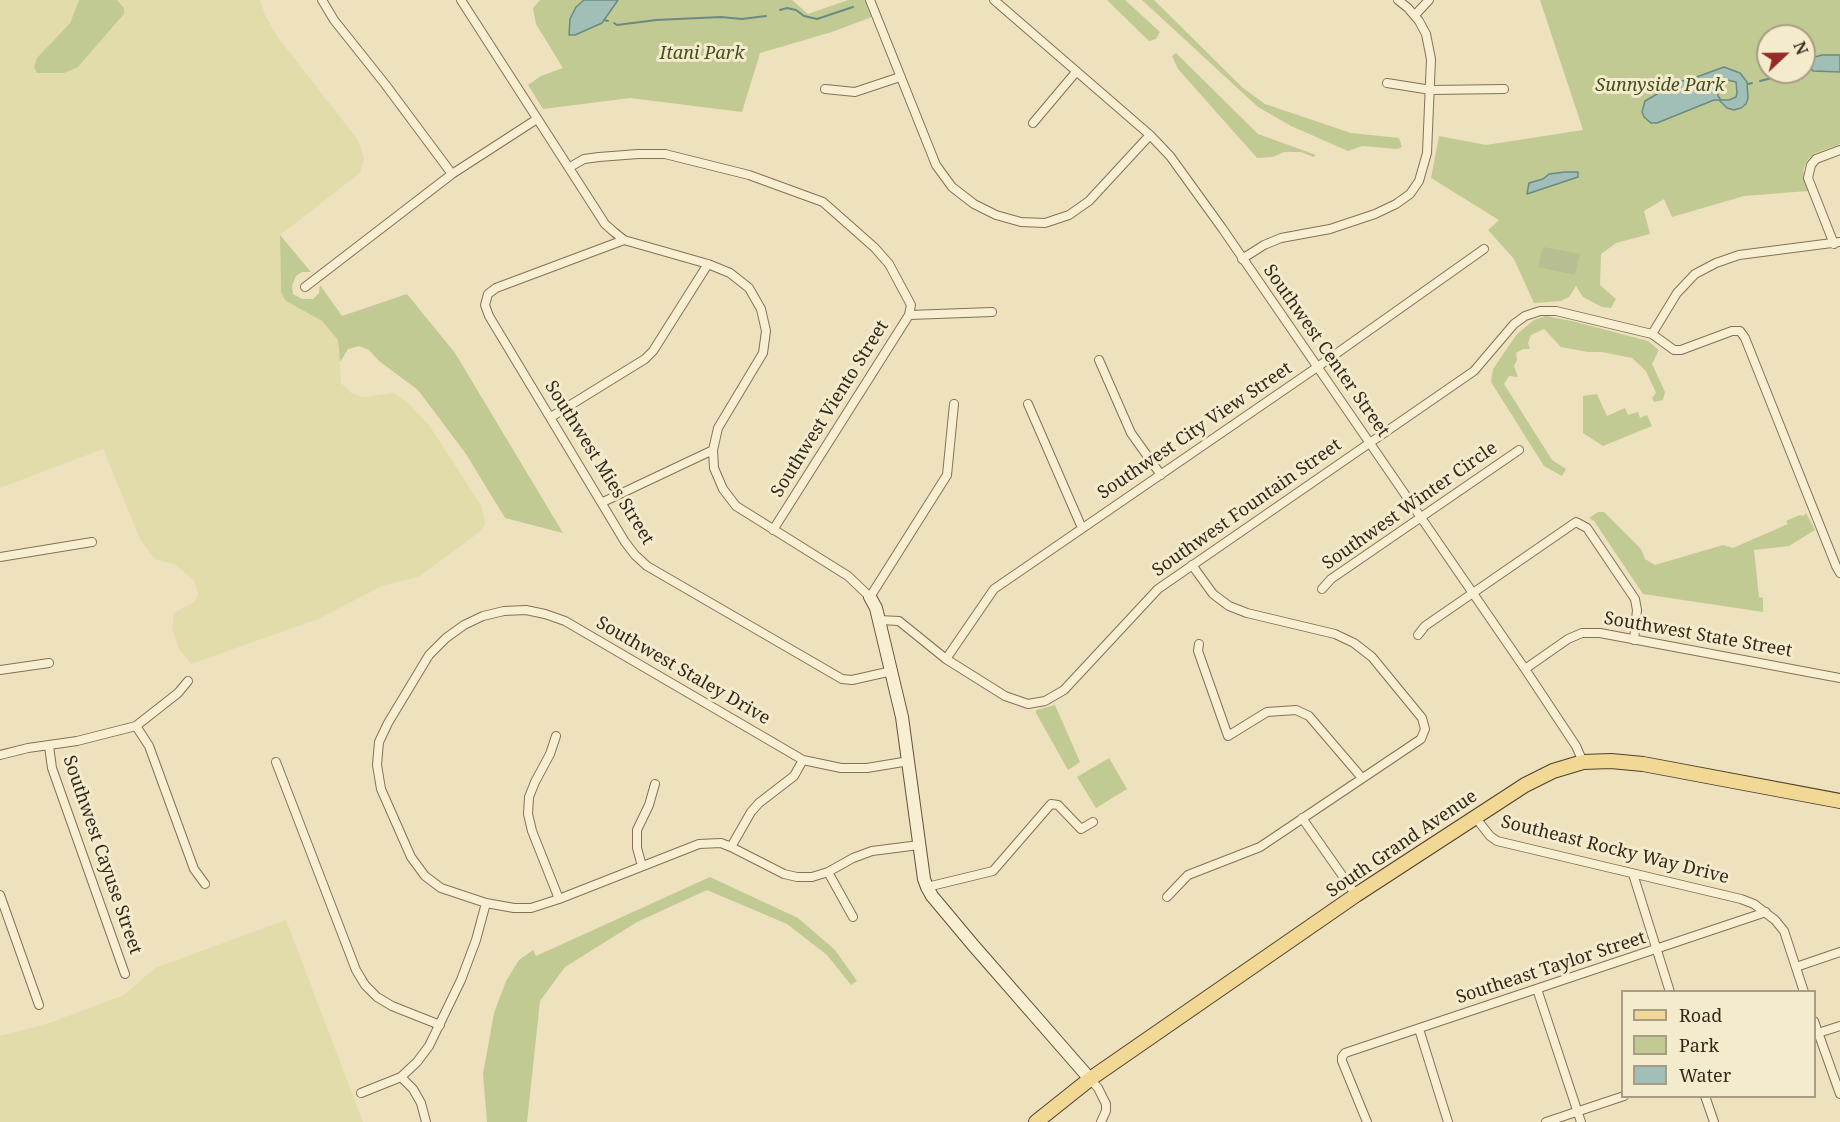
<!DOCTYPE html>
<html>
<head>
<meta charset="utf-8">
<style>
	body { margin:0 }
	#map { position:relative; width:1840px; height:1122px; overflow:hidden; background:#ede1be; font-family:"Noto Serif",serif }
	canvas { display:block }
	.legend { position:absolute; left:1621px; top:990px; width:195px; height:108px; box-sizing:border-box; background:#f4ebcd; border:2px solid #a79d86; margin:0; padding:8px 10px; list-style:none; font-size:18px; color:#34291c }
	.legend li { display:flex; align-items:center; gap:12px; height:30px }
	.legend b { width:30px; border:2px solid #a79d86 }
	.north { position:absolute; left:1756px; top:24px; width:60px; height:60px; box-sizing:border-box; background:#f4ebcd; border:2px solid #a79d86; border-radius:50%; rotate:68deg; font-size:16px; font-weight:700; line-height:24px; text-align:center; color:#34291c }
	.north::after { content:''; display:block; margin:auto; width:21px; height:27px; background:#932c28; clip-path:polygon(50% 0,100% 100%,50% 72%,0 100%) }
</style>
</head>
<body>
<div id="map">
<canvas width="1840" height="1122"></canvas>
<ul class="legend">
<li><b style="height:8px;background:#f1d895"></b>Road</li>
<li><b style="height:16px;background:#c1ca92"></b>Park</li>
<li><b style="height:16px;background:#a1beb7"></b>Water</li>
</ul>
<div class="north">N</div>
</div>
<script>
const c = document.querySelector('canvas').getContext('2d');
c.lineJoin = 'round';
function fill(path, color) { c.fillStyle = color; c.fill(path, 'evenodd'); }
const shape = rows => new Path2D(rows.map(r => 'M' + r).join(''));
function strokePath(path, color, width, dash) { c.strokeStyle = color; c.lineWidth = width; c.lineCap = dash ? 'butt' : 'round'; c.setLineDash(dash || []); c.stroke(path); }
function label(font, color, halo, rows, align = 'center') {
  c.font = font + ' "Noto Serif",serif'; c.lineWidth = 6; c.setLineDash([]); c.textBaseline = 'middle'; c.strokeStyle = halo; c.fillStyle = color; for (const [text, x, y, turn = 0] of rows) {
    c.save(); c.translate(x, y); c.rotate((+turn || 0) * Math.PI / 180); c.textAlign = isNaN(turn) ? turn : align; if (halo) c.strokeText(text, 0, 0); c.fillText(text, 0, 0); c.restore();
  }
}
const farmland = shape([
	[0,0,79,0,70,23,37,58,78,67,124,14,124,8,117,0,260,0,265,15,276,35,358,140,364,158,360,173,280,235,281,293,286,301,322,321,338,340,341,383,351,393,363,397,393,393,407,402,429,425,482,507,485,524,481,531,418,577,382,586,318,619,191,664,179,649,172,628,174,613,195,601,198,593,194,580,174,564,155,559,141,541,103,449,0,488],
	[286,920,363,1122,0,1122,0,1036,47,1024,124,995,155,968]
]);
const green = shape([
	[79,0,117,0,124,8,124,14,78,67,64,73,37,73,34,67,37,58,70,23],
	[540,0,792,0,808,14,848,0,865,0,872,17,832,32,760,53,742,112,630,98,543,109,528,85,541,76,563,68,536,24,533,8],
	[1107,0,1125,0,1160,32,1156,39,1149,41],
	[1142,0,1154,0,1243,88,1265,104,1351,133,1399,138,1402,147,1397,149,1362,146,1348,151,1291,126,1258,107],
	[1540,0,1840,0,1840,144,1815,153,1808,159,1803,170,1808,191,1744,196,1672,217,1664,199,1644,211,1650,234,1616,243,1601,254,1600,285,1616,299,1611,308,1602,307,1583,297,1576,286,1569,297,1561,301,1534,303,1514,259,1488,230,1499,220,1431,178,1439,136,1486,145,1583,130],
	[1768,36,1804,36,1804,72,1768,72],
	[1176,53,1258,134,1316,155,1313,157,1301,152,1284,152,1273,157,1257,158,1178,69,1172,56],
	[280,235,311,272,302,272,296,276,292,286,293,294,302,299,313,299,319,293,320,285,342,316,407,294,455,353,563,533,505,518,466,454,418,390,379,361,369,350,359,346,348,349,340,362,338,340,322,321,286,301,281,293],
	[1546,316,1576,322,1648,341,1659,350,1652,364,1665,392,1663,400,1654,402,1652,398,1656,393,1646,371,1632,358,1602,352,1588,352,1561,347,1544,329,1531,335,1528,343,1530,349,1523,349,1516,353,1517,360,1514,366,1518,377,1509,376,1504,384,1552,460,1566,469,1562,476,1544,466,1491,382,1493,369,1517,334,1534,320],
	[1597,394,1607,416,1625,408,1628,415,1638,412,1640,418,1647,415,1652,426,1603,446,1583,433,1583,396],
	[1598,512,1604,512,1641,549,1645,559,1655,565,1723,545,1733,548,1788,524,1786,521,1800,515,1803,516,1806,513,1815,530,1789,546,1754,550,1759,597,1763,598,1763,612,1643,594,1594,521,1589,518],
	[1055,705,1080,762,1068,770,1036,713,1036,710],
	[1109,758,1127,789,1096,808,1077,777],
	[710,877,798,918,835,950,857,981,851,985,827,955,787,924,707,890,637,922,565,967,540,1001,527,1122,487,1122,483,1074,494,1013,506,981,519,960,533,950,536,956]
]);
const cemetery = shape([
	[1543,247,1580,254,1575,275,1538,267]
]);
const water = shape([
	[584,0,618,0,602,23,575,35,569,35,570,19,576,7,584,0],
	[1822,55,1840,55,1840,72,1813,71,1807,64,1815,57,1822,55],
	[1724,67,1740,73,1747,82,1748,98,1746,104,1741,108,1734,110,1727,108,1719,100,1714,100,1657,123,1651,123,1644,117,1642,112,1645,101,1664,90,1671,83,1691,79,1724,67],
	[1727,80,1736,82,1737,93,1736,97,1729,100,1721,100,1718,96,1718,87,1727,80],
	[1565,172,1578,172,1578,177,1527,194,1529,183,1543,179,1549,174,1565,172]
]);
const stream = shape([
	[780,10,787,8,796,10,804,16,817,19,853,7],
	[604,20,608,21],
	[614,23,617,25,656,20,721,17,742,19,766,16],
	[1804,69,1810,68],
	[1760,81,1796,72],
	[1748,84,1752,83]
]);
const street = shape([
	[322,0,334,20,385,84,452,174],
	[461,0,605,224,614,232,624,240,708,264,730,273,749,288,761,309,766,331,763,353,718,428,713,450,714,468,723,489,736,506,848,576,870,597,947,475,954,404],
	[870,0,936,165,952,187,974,204,996,215,1021,222,1045,223,1069,215,1089,201,1150,135],
	[994,0,1150,135,1170,156,1222,228,1525,669,1576,746,1583,762],
	[1415,15,1429,0],
	[1387,83,1431,90,1504,89],
	[825,89,855,92,900,77],
	[1033,123,1076,72],
	[570,167,584,159,599,157,638,154,665,154,749,175,823,202,875,248,889,264,911,305,909,315,773,530],
	[624,240,496,288,488,294,485,305,489,316,625,542,635,555,647,566,842,679,852,680,892,671],
	[1834,244,1808,178,1811,165,1816,159,1840,150],
	[1242,259,1264,245,1281,238,1330,229,1375,214,1396,204,1410,194,1419,181,1427,153,1431,59,1426,34,1419,21,1408,8,1398,0],
	[305,287,452,174,537,119],
	[909,315,992,312],
	[1652,334,1677,293,1695,274,1716,263,1739,255,1840,242],
	[1099,360,1131,433,1161,475],
	[1028,404,1082,528],
	[551,417,645,359,653,351,708,264],
	[603,502,713,450],
	[0,557,92,542],
	[1322,589,1331,579,1519,450],
	[879,620,899,621,946,659,1005,696,1028,704,1045,701,1064,690,1158,589,1474,371,1514,324,1525,316,1540,311,1556,311,1652,334,1674,350,1681,350,1732,331,1740,331,1745,338,1836,566,1840,573],
	[1418,635,1425,626,1576,522,1587,528,1635,599,1637,610,1634,640],
	[1199,644,1198,651,1228,736,1267,712,1296,710,1309,716,1362,778],
	[946,659,994,589,1316,368,1484,249],
	[1525,669,1568,639,1582,633,1600,633,1840,678],
	[0,670,49,663],
	[136,726,149,746,194,869,205,884],
	[556,736,550,754,535,782,529,797,528,814,532,831,559,899],
	[49,746,52,768,125,974],
	[0,755,28,748,77,741,136,726,178,693,188,681],
	[909,761,867,768,841,768,803,760,565,621,545,614,526,610,504,611,483,616,464,625,446,638,429,655,388,723,379,742,377,765,381,789,411,857,425,876,441,888,486,903,514,908,531,908,559,899,699,844,721,843,731,847,784,874,797,877,812,877,828,872,853,858,872,851,919,845],
	[276,762,356,970,365,985,377,997,392,1006,440,1025],
	[1475,817,1490,836,1497,841,1741,899,1754,904,1775,920,1784,931,1804,992],
	[1302,818,1356,895],
	[731,847,751,812,759,803,794,776,803,760],
	[642,866,637,848,637,830,649,805,655,784],
	[828,872,853,917],
	[1633,874,1670,992],
	[927,887,993,871,1051,804,1058,805,1081,829,1093,822],
	[0,895,39,1005],
	[1167,897,1188,875,1260,847,1421,739,1425,729,1422,718,1372,657,1354,643,1335,634,1247,613,1229,606,1213,594,1192,565],
	[1796,967,1840,952],
	[1537,989,1581,1122],
	[1814,1021,1840,1094],
	[1419,1029,1448,1122],
	[1815,1034,1840,1026],
	[401,1077,413,1089,421,1103,426,1122],
	[1090,1079,1098,1088,1106,1104,1106,1111,1101,1122],
	[361,1093,401,1077,417,1062,429,1046,461,980,476,940,486,903],
	[1705,1096,1714,1122],
	[1367,1122,1342,1061,1342,1057,1345,1053,1766,912],
	[1546,1122,1624,1096]
]);
const secondary = shape([
	[870,597,876,608,902,717,924,879,927,887,932,896,973,945,1090,1079]
]);
const primary = shape([
	[1036,1122,1090,1079,1356,895,1525,785,1553,771,1583,762,1611,761,1643,764,1840,801]
]);
const parkNames = [
	["Itani Park",702,54],
	["Sunnyside Park",1660,86]
];
const streetNames = [
	["Southwest Center Street",1326,351,55],
	["Southwest Viento Street",830,409,-58],
	["Southwest City View Street",1195,431,-34],
	["Southwest Mies Street",599,463,58],
	["Southwest Winter Circle",1410,506,-35],
	["Southwest Fountain Street",1247,508,-35],
	["Southwest State Street",1698,635,10],
	["Southwest Staley Drive",683,671,30],
	["South Grand Avenue",1402,844,-34],
	["Southeast Rocky Way Drive",1615,850,14],
	["Southwest Cayuse Street",102,855,71],
	["Southeast Taylor Street",1551,968,-18]
];
fill(farmland, '#e2dcab');
fill(green, '#c1ca92');
fill(cemetery, '#b7bf92');
fill(water, '#a1beb7');
strokePath(water, '#698b84', 1.5);
strokePath(stream, '#698b84', 2);
strokePath(street, '#857157', 10);
strokePath(secondary, '#66523a', 14);
strokePath(primary, '#523f2c', 16);
strokePath(street, '#f8eed1', 8);
strokePath(secondary, '#f8eed1', 12);
strokePath(primary, '#f1d895', 14);
label('italic 18px', '#435022', '#f4ebcd', parkNames);
label('18px', '#34291c', '#f4ebcd', streetNames);
</script>
</body>
</html>
